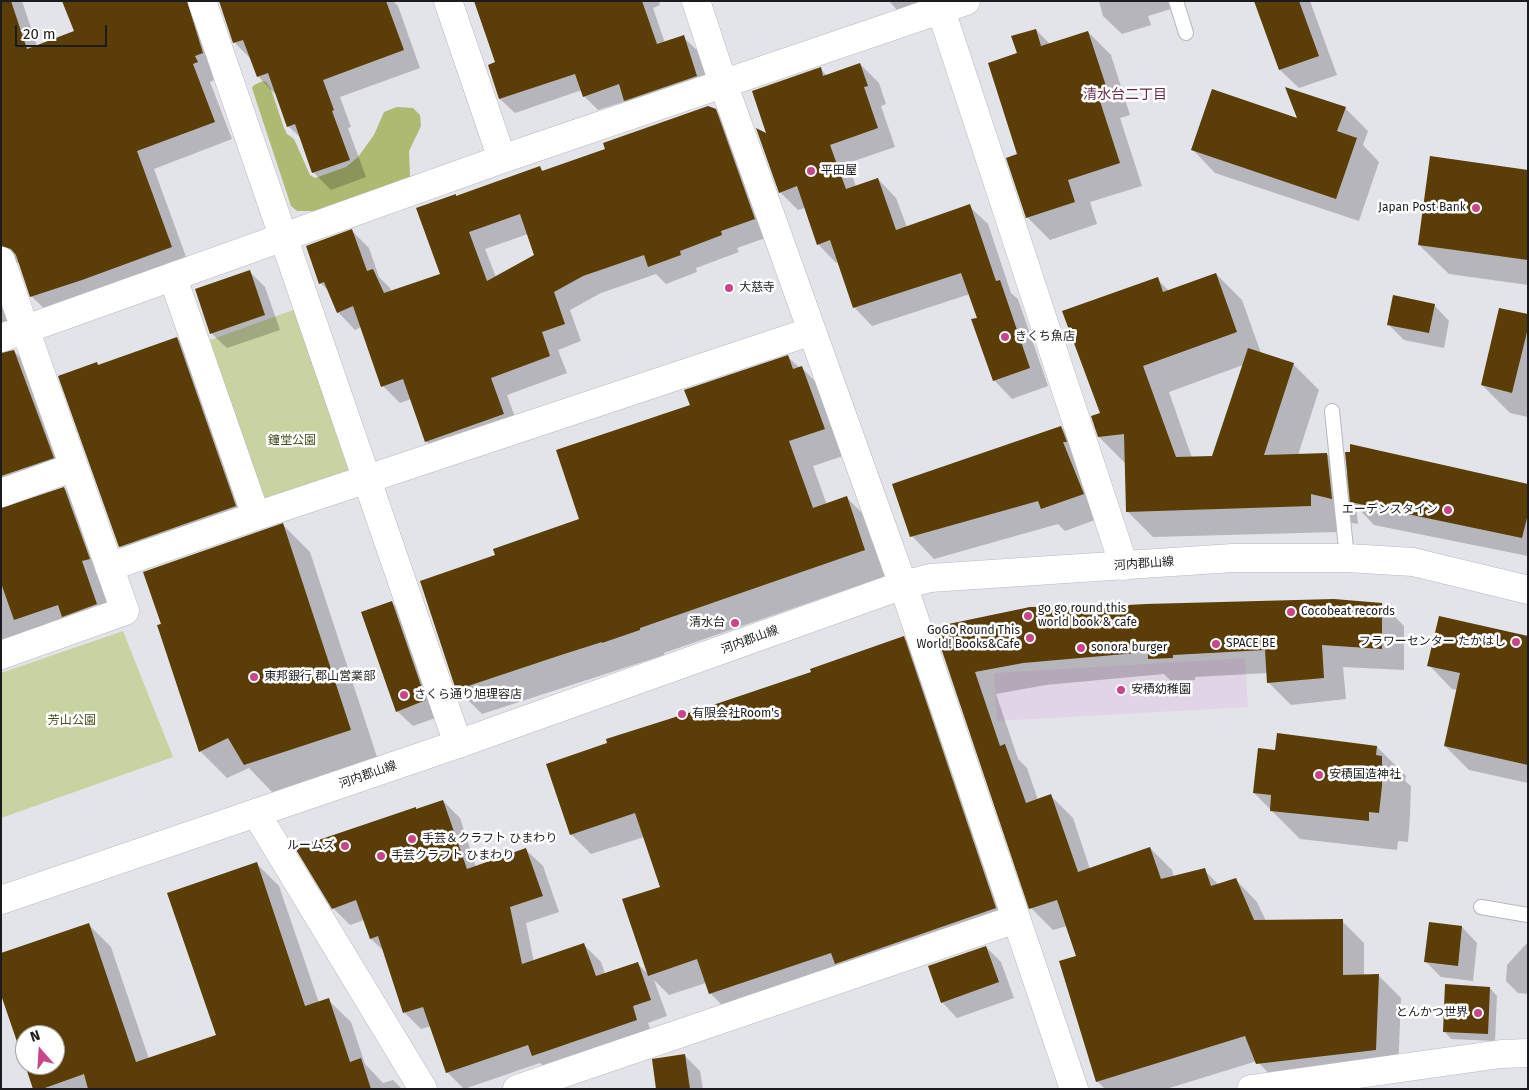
<!DOCTYPE html>
<html>
<head>
<meta charset="utf-8">
<style>
	body { margin:0 }
	#map { position:relative; width:1529px; height:1090px; overflow:hidden; background:#e3e3ea; font-family:"Fira Sans",sans-serif }
	canvas { display:block }
	.frame { position:absolute; inset:0; border:2px solid #1c1c1f; pointer-events:none }
	.north { position:absolute; left:15px; top:1025px; width:50px; height:50px; box-sizing:border-box; background:#fff; border:1px solid #a4a4a5; border-radius:50%; rotate:341deg; font-size:14px; font-weight:700; line-height:20px; text-align:center; color:#1c1c1f }
	.north::after { content:''; display:block; margin:auto; width:18px; height:22px; background:#c94589; clip-path:polygon(50% 0,100% 100%,50% 72%,0 100%) }
	.scale { position:absolute; left:15px; top:25px; width:92px; height:22px; box-sizing:border-box; border:2px solid #1c1c1f; border-top:0; padding-left:6px; font-size:15px; line-height:18px; white-space:nowrap; color:#1c1c1f; -webkit-text-stroke:4px #fff; paint-order:stroke }
</style>
</head>
<body>
<div id="map">
<canvas width="1529" height="1090"></canvas>
<div class="frame"></div>
<div class="north">N</div>
<div class="scale">20 m</div>
</div>
<script>
const c = document.querySelector('canvas').getContext('2d');
c.lineJoin = 'round';
function fill(path, color) { c.fillStyle = color; c.fill(path, 'evenodd'); }
const shape = rows => new Path2D(rows.map(r => 'M' + r).join(''));
function strokePath(path, color, width, dash) { c.strokeStyle = color; c.lineWidth = width; c.lineCap = dash ? 'butt' : 'round'; c.setLineDash(dash || []); c.stroke(path); }
function label(font, color, halo, rows, align = 'center') {
  c.font = font + ' "Fira Sans","Noto Sans JP",sans-serif'; c.lineWidth = 5; c.setLineDash([]); c.textBaseline = 'middle'; c.strokeStyle = halo; c.fillStyle = color; for (const [text, x, y, turn = 0] of rows) {
    c.save(); c.translate(x, y); c.rotate((+turn || 0) * Math.PI / 180); c.textAlign = isNaN(turn) ? turn : align; if (halo) c.strokeText(text, 0, 0); c.fillText(text, 0, 0); c.restore();
  }
}
const education = shape([
	[1245,658,1248,707,997,721,994,673]
]);
const green = shape([
	[296,309,352,471,271,500,260,495,210,340],
	[123,631,173,757,1,818,1,673]
]);
const forest = shape([
	[263,81,266,82,271,89,284,128,287,134,294,139,310,175,315,178,346,167,358,157,374,135,384,112,397,107,413,108,420,115,421,126,409,151,410,177,388,186,314,211,297,211,291,206,252,88,254,85]
]);
const shadow = shape([
	[1,1,22,1,37,46,75,32,64,1,199,1,220,71,212,74,214,80,210,82,232,139,154,169,189,265,49,313,31,296,20,263,14,263,21,338,6,346,2,354,14,351,31,369,71,475,6,501,2,509,64,488,82,506,114,622,1,648],
	[220,1,393,1,398,6,420,68,340,97,351,127,348,128,366,177,331,190,313,172,302,139,288,126,276,93,275,94,258,76,252,60,234,42],
	[483,1,659,1,660,5,653,8,665,43,683,37,698,51,710,90,640,114,626,101,598,110,584,96,582,90,515,113,500,99,489,65,497,63],
	[889,1,921,1,897,10],
	[1099,1,1168,1,1171,9,1148,16,1151,25,1122,34,1103,16],
	[1255,1,1310,1,1337,75,1299,88,1280,70],
	[1036,30,1050,44,1088,32,1111,55,1130,115,1120,118,1142,186,1090,202,1097,224,1050,240,1027,217,1019,155,1018,54],
	[860,64,879,83,886,104,881,106,895,147,848,163,856,187,878,179,896,198,907,227,969,206,988,224,1011,293,1018,299,1048,386,1012,399,994,380,978,318,970,294,872,326,854,307,838,262,836,263,818,244,805,208,798,210,780,192,768,135,820,68,827,76],
	[1345,108,1368,131,1363,145,1379,162,1359,221,1215,173,1193,150],
	[715,110,733,128,771,236,737,248,739,252,696,268,697,272,666,284,656,274,601,293,570,310,581,341,558,350,567,373,507,395,520,431,443,458,426,441,411,399,400,403,383,386,361,327,355,330,338,312,329,291,320,283,352,231,369,248,379,277,390,288,392,292,442,275,455,195,457,197,540,168,544,172],
	[528,234,536,255,496,277,485,249],
	[1528,171,1528,285,1449,274,1419,245],
	[250,272,265,287,280,330,227,348,211,333],
	[1216,274,1242,300,1261,353,1293,364,1319,390,1298,455,1327,454,1349,476,1528,486,1528,556,1374,525,1356,506,1358,524,1337,520,1337,532,1153,537,1127,511,1126,464,1099,437,1101,414,1157,279,1169,291],
	[1243,365,1213,457,1192,458,1169,392],
	[1434,305,1449,321,1444,348,1404,340,1388,324],
	[1528,318,1528,417,1510,413,1482,385],
	[177,338,191,353,250,521,134,561,120,546,99,366],
	[788,357,800,368,802,368,827,393,849,454,813,466,827,505,847,498,872,523,889,575,664,653,664,655,482,714,457,689,497,556,581,520,691,406],
	[1061,427,1084,450,1106,516,1065,531,1058,524,934,559,912,536],
	[283,525,310,552,377,757,272,792,249,768,227,778,200,751,163,624],
	[392,603,407,618,441,716,413,726,397,711],
	[1382,604,1404,626,1404,670,1343,667,1346,699,1291,705,1269,683,1268,673,1195,677,1195,680,1171,681,1164,674,1046,685,996,694,1018,759,1027,768,1038,800,1051,796,1073,818,1090,869,1150,848,1172,870,1174,877,1204,870,1219,885,1235,879,1257,902,1266,921,1342,921,1364,943,1364,976,1379,976,1401,998,1398,1072,1280,1085,1257,1061,1166,1089,1105,1089,1097,1081,1078,957,1067,926,1053,930,1031,908,935,627],
	[904,638,924,658,1015,928,730,1013,710,993,706,983,669,995,654,980,667,1016,648,1023,653,1036,550,1072,540,1063,464,1089,447,1072,431,1026,421,1029,405,1013,385,952,371,939,364,920,350,925,333,908,417,810,443,801,460,818,476,867,526,850,543,866,559,912,526,923,534,962,584,945,601,962,605,974,638,964,649,975,661,888,644,837,591,854,571,834,812,673],
	[1528,638,1528,783,1469,770,1445,746,1458,690,1452,689,1429,665],
	[1377,747,1406,776,1405,781,1411,786,1410,816,1408,842,1398,841,1397,850,1300,839,1254,793,1276,751],
	[257,864,279,886,319,1003,328,1000,351,1022,365,1064,383,1083,393,1080,402,1089,34,1089,26,1065,55,1065,55,1035,25,1035,25,1061,1,991,88,924,111,947,149,1059,217,1036],
	[1430,924,1462,927,1477,943,1473,981,1441,977,1426,962],
	[1528,942,1528,994,1518,993,1506,981,1507,965],
	[986,947,1001,962,1014,998,957,1018,942,1002],
	[1490,988,1497,996,1495,1041,1451,1039,1444,1031],
	[685,1056,700,1071,703,1089,657,1089]
]);
const building = shape([
	[1,1,11,1,27,49,74,31,62,1,187,1,203,53,195,56,198,62,193,64,215,122,137,151,172,247,82,280,30,297,16,255,11,249,1,246],
	[219,1,386,1,404,50,323,80,334,110,332,111,350,160,312,173,295,124,287,127,268,73,257,77,243,40,233,43],
	[474,1,642,1,657,44,684,35,697,76,624,101,619,84,583,97,575,74,499,99,488,65,495,62],
	[1254,1,1299,1,1319,56,1279,70],
	[1036,29,1041,46,1088,31,1108,92,1098,95,1120,163,1068,180,1075,202,1026,218,1006,158,1017,154,988,63,1017,53,1011,36],
	[860,63,868,86,864,87,878,128,830,145,846,189,878,178,896,230,970,204,996,281,1000,280,1030,368,993,381,971,319,977,318,961,273,853,308,830,240,817,245,797,186,779,193,756,128,766,133,752,91,821,67,823,76],
	[1285,87,1346,107,1337,131,1357,138,1336,199,1191,150,1212,89,1297,118],
	[708,106,716,109,755,219,721,231,722,235,680,251,681,255,648,267,644,255,583,276,554,292,565,324,542,332,550,356,491,378,504,414,425,442,403,379,381,387,353,306,337,313,324,282,319,284,306,246,352,229,367,271,373,269,384,293,440,274,416,208,456,194,456,196,540,166,542,171,605,149,603,143],
	[520,214,534,255,487,281,469,232],
	[1430,156,1528,170,1528,260,1418,245],
	[250,270,265,315,210,334,195,289],
	[1216,273,1237,332,1143,366,1176,457,1212,456,1248,348,1294,363,1264,455,1327,453,1332,499,1311,494,1311,506,1126,512,1124,434,1098,437,1091,416,1100,413,1062,311,1158,277,1163,292],
	[1393,295,1435,304,1429,333,1387,325],
	[1499,308,1528,314,1528,328,1512,393,1481,385],
	[177,337,236,506,119,547,58,376,97,362,98,365],
	[14,350,54,458,1,476,1,353],
	[788,355,793,369,802,366,825,429,789,441,813,508,847,496,865,550,640,628,640,630,602,643,602,642,561,655,456,690,420,581,495,555,493,549,579,519,556,450,690,405,684,390],
	[1061,426,1067,442,1063,442,1084,494,1041,509,1038,501,910,537,892,484],
	[1350,444,1528,484,1528,514,1522,538,1350,502,1345,452,1350,452],
	[64,487,90,559,82,561,97,604,62,617,58,605,14,620,1,583,1,508],
	[283,523,351,730,244,765,228,738,199,752,157,625,161,624,143,572],
	[1334,599,1382,603,1382,649,1322,645,1324,678,1267,683,1265,650,1173,655,1173,658,1148,659,1148,652,1023,663,975,672,1000,746,1005,744,1026,803,1051,794,1078,872,1150,847,1161,879,1205,868,1211,886,1236,878,1254,920,1343,919,1343,975,1379,974,1376,1050,1256,1064,1245,1036,1096,1082,1059,961,1076,956,1057,900,1029,909,934,627,1030,607,1128,605,1128,606,1128,605,1146,604],
	[392,601,426,700,396,712,361,612],
	[1439,616,1528,636,1528,765,1444,746,1460,673,1427,666],
	[904,636,996,908,835,964,831,953,709,994,697,959,648,976,622,899,660,887,635,813,570,835,546,764,607,743,606,739,704,708,811,672,810,669],
	[1277,733,1377,746,1376,755,1382,756,1382,786,1379,813,1369,812,1369,821,1270,811,1271,795,1253,793,1258,748,1275,750],
	[443,800,467,869,526,848,543,896,510,907,522,964,584,943,596,976,638,962,651,1000,633,1006,637,1020,532,1056,528,1045,446,1073,423,1007,403,1013,378,936,370,939,356,900,332,909,295,848,416,807,416,809],
	[257,862,305,1006,329,998,350,1062,361,1058,371,1089,88,1089,84,1074,42,1089,33,1089,25,1065,55,1065,55,1035,25,1035,25,1065,1,995,1,953,89,923,136,1062,216,1035,167,893],
	[1429,922,1462,926,1458,966,1424,962],
	[986,946,999,982,941,1003,928,966],
	[1445,984,1490,987,1488,1034,1443,1032],
	[685,1054,690,1089,656,1089,652,1059]
]);
const service = shape([
	[1176,1,1186,33],
	[1332,411,1347,558],
	[1481,907,1528,915]
]);
const minor = shape([
	[202,1,458,744],
	[448,1,502,159],
	[696,1,723,83,903,585,1074,1089],
	[938,1,1124,566],
	[1,261,125,611,1,655],
	[173,278,256,516],
	[1,338,502,159,966,1],
	[1,493,74,467],
	[109,567,256,516,812,331],
	[256,813,423,1089],
	[517,1089,1016,919],
	[1251,1089,1501,1054,1528,1053]
]);
const secondary = shape([
	[1,900,458,744,903,585,930,578,1233,558,1347,558,1413,562,1528,590]
]);
const markers = [
	[811,171,5,"#c94589"],
	[1476,208,5,"#c94589"],
	[729,288,5,"#c94589"],
	[1005,337,5,"#c94589"],
	[1448,510,5,"#c94589"],
	[1291,612,5,"#c94589"],
	[1028,616,5,"#c94589"],
	[735,623,5,"#c94589"],
	[1030,638,5,"#c94589"],
	[1516,642,5,"#c94589"],
	[1216,644,5,"#c94589"],
	[1081,648,5,"#c94589"],
	[254,677,5,"#c94589"],
	[1121,690,5,"#c94589"],
	[404,695,5,"#c94589"],
	[682,714,5,"#c94589"],
	[1319,775,5,"#c94589"],
	[412,839,5,"#c94589"],
	[345,846,5,"#c94589"],
	[381,856,5,"#c94589"],
	[1478,1013,5,"#c94589"]
];
const poiNames = [
	["平田屋",821,171],
	["Japan Post Bank",1466,208,"right"],
	["大慈寺",739,288],
	["きくち魚店",1015,337],
	["エーデンスタイン",1438,510,"right"],
	["go go round this",1038,609],
	["world book & cafe",1038,623],
	["Cocobeat records",1301,612],
	["清水台",725,623,"right"],
	["GoGo Round This",1020,631,"right"],
	["World! Books&Cafe",1020,645,"right"],
	["フラワーセンター たかはし",1506,642,"right"],
	["SPACE BE",1226,644],
	["sonora burger",1091,648],
	["東邦銀行 郡山営業部",264,677],
	["安積幼稚園",1131,690],
	["さくら通り旭理容店",414,695],
	["有限会社Room's",692,714],
	["安積国造神社",1329,775],
	["手芸＆クラフト ひまわり",422,839],
	["ルームズ",335,846,"right"],
	["手芸クラフト ひまわり",391,856],
	["とんかつ世界",1468,1013,"right"]
];
const parkNames = [
	["鐘堂公園",292,441],
	["芳山公園",72,721]
];
const streetNames = [
	["河内郡山線",1144,564,-4],
	["河内郡山線",750,640,-20],
	["河内郡山線",368,775,-19]
];
const neighbourhoodNames = [
	["清水台二丁目",1125,95]
];
fill(education, '#e2d4e7');
fill(green, '#c9d2a1');
fill(forest, '#aeb971');
fill(shadow, '#0003');
fill(building, '#5a3d07');
strokePath(service, '#b7b7be', 16);
strokePath(minor, '#b7b7be', 29);
strokePath(secondary, '#b7b7be', 29);
strokePath(service, '#fff', 14);
strokePath(minor, '#fff', 28);
strokePath(secondary, '#fff', 28);
for (const [x, y, r, color] of markers) { const dot = new Path2D(); dot.arc(x, y, r, 0, 2 * Math.PI); c.fillStyle = color; c.fill(dot); strokePath(dot, '#fff', 2); }
label('12px', '#1c1c1f', '#fff', poiNames, 'left');
label('12px', '#484f1a', '#fff', parkNames);
label('12px', '#1c1c1f', '#fff', streetNames);
label('14px', '#6a2949', '#fff', neighbourhoodNames);
</script>
</body>
</html>
